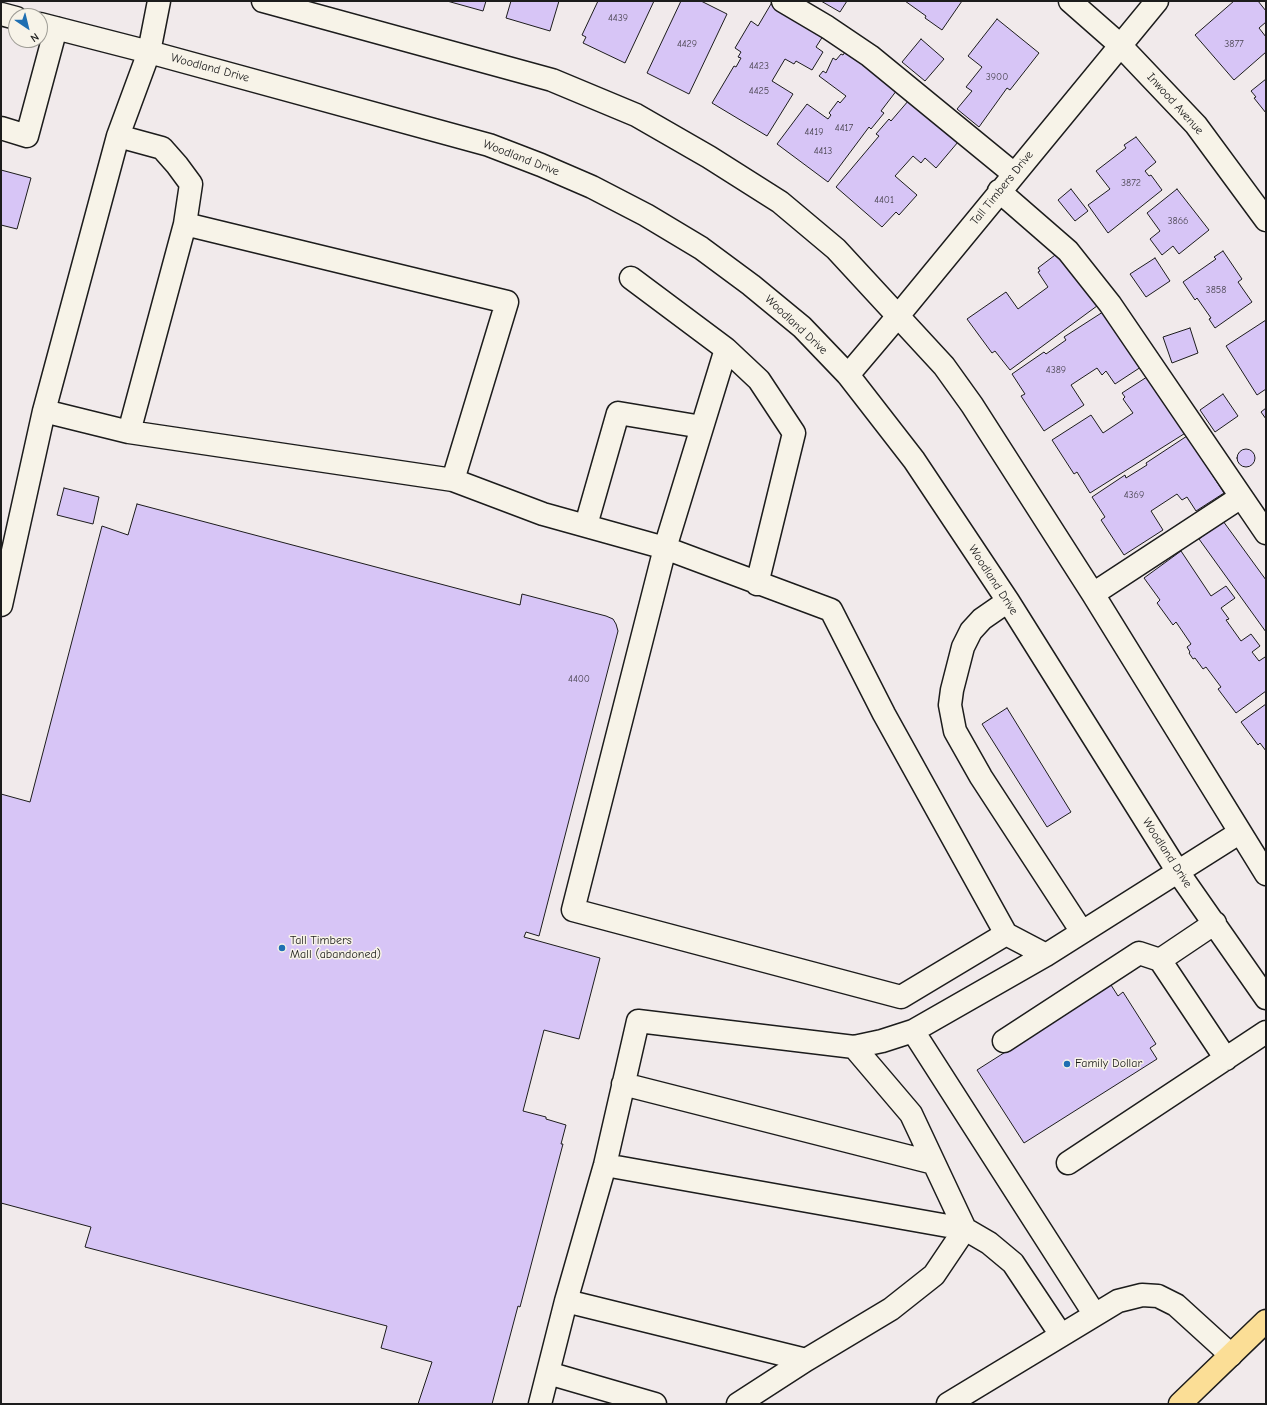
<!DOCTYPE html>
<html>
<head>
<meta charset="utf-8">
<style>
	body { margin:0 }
	#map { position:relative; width:1267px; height:1405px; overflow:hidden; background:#f1eaeb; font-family:"Comic Neue",sans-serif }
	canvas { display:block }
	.frame { position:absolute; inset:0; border:2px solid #1c1c1c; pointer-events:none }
	.north { position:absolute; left:8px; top:8px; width:40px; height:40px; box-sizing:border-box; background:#f7f3e8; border:1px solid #9f9d96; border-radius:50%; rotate:145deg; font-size:11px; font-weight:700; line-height:16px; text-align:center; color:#1c1c1c }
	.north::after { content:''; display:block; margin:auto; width:14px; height:18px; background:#1f6fb2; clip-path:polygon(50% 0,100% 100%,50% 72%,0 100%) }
</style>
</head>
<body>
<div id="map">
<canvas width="1267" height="1405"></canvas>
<div class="frame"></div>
<div class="north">N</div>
</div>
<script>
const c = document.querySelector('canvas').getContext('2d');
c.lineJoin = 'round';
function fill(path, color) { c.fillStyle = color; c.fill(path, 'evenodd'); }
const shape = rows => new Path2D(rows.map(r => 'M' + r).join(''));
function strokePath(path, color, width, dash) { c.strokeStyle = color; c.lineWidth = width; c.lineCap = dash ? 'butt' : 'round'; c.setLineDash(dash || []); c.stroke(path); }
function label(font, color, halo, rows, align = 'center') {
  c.font = font + ' "Comic Neue",sans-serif'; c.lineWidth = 3; c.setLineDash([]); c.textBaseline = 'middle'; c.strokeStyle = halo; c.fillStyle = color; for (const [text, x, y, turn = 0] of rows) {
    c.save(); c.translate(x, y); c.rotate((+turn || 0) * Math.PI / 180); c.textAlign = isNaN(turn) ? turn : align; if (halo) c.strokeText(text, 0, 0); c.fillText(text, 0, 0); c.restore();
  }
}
const building = shape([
	[447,1,486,1,483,11,447,1],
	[511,1,559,1,550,31,506,18,511,1],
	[598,1,654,1,625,63,583,43,586,37,582,35,598,1],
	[681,1,701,1,727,14,689,94,647,73,681,1],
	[821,1,847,1,840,12,821,1],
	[905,1,962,1,942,30,925,18,926,16,905,1],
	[1234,1,1258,1,1266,11,1266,22,1259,28,1266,37,1266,52,1234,80,1195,35,1234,1],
	[771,4,823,36,816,47,823,52,812,70,796,61,794,64,785,59,772,81,793,94,767,136,712,103,734,66,736,67,741,58,738,57,741,52,735,48,751,21,758,26,771,4],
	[997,19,1039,53,1010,90,1007,88,979,127,957,109,972,91,966,87,982,67,968,56,997,19],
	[921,39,944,59,925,81,902,62,921,39],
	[845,52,897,90,881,111,884,113,871,129,869,127,828,182,777,144,807,104,828,119,831,115,829,113,838,101,840,103,846,96,819,76,823,71,826,73,833,58,836,60,841,54,843,55,845,52],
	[1266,79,1266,113,1254,98,1256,97,1251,91,1266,79],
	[909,100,958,142,936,168,925,158,921,163,913,156,895,176,917,195,899,215,896,212,882,227,836,187,879,136,876,134,889,119,891,121,909,100],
	[1136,137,1156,162,1145,171,1149,176,1151,175,1162,190,1108,233,1088,205,1110,189,1096,171,1126,148,1124,145,1136,137],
	[1,170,31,178,17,229,1,225,1,170],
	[1071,189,1088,211,1075,221,1058,200,1071,189],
	[1177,189,1209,230,1179,254,1173,246,1162,255,1150,239,1160,231,1147,213,1177,189],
	[1063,249,1101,303,1010,370,995,351,992,353,967,319,1006,292,1018,309,1048,287,1038,272,1040,271,1038,268,1063,249],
	[1223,251,1242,279,1238,282,1252,302,1215,328,1209,319,1211,318,1197,298,1195,300,1183,282,1216,259,1214,257,1223,251],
	[1155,258,1170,281,1146,297,1130,274,1155,258],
	[1106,310,1144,365,1115,384,1106,371,1102,375,1097,368,1071,385,1084,405,1044,431,1021,396,1025,394,1012,374,1044,352,1046,354,1066,340,1064,337,1106,310],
	[1266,320,1266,389,1257,395,1226,346,1266,320],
	[1190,328,1198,353,1172,363,1163,337,1190,328],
	[1150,375,1187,432,1090,493,1077,472,1074,474,1052,440,1091,415,1103,433,1133,413,1123,399,1125,397,1122,393,1150,375],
	[1223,394,1238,416,1215,432,1200,410,1223,394],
	[1266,408,1266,419,1261,412,1266,408],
	[1187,436,1224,493,1196,511,1187,497,1182,500,1177,494,1151,511,1163,530,1124,555,1101,520,1105,517,1092,497,1125,475,1126,478,1147,465,1146,463,1187,436],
	'1237 458a9 9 0 1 1 18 0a9 9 0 1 1-18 0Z',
	[64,488,99,497,93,524,57,515,64,488],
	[137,504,520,605,522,594,606,616,613,619,616,624,618,631,539,936,526,932,524,937,600,958,579,1039,544,1030,523,1111,546,1117,546,1119,566,1125,561,1144,563,1144,520,1307,518,1306,492,1404,418,1404,432,1362,381,1348,387,1326,85,1247,91,1227,1,1203,1,794,30,802,102,526,128,535,137,504],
	[1223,521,1266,580,1266,632,1199,539,1223,521],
	[1181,551,1211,596,1226,586,1235,598,1221,608,1229,619,1226,620,1241,641,1251,634,1260,646,1252,652,1259,661,1265,657,1266,659,1266,691,1236,713,1218,689,1221,687,1206,667,1203,669,1195,658,1193,659,1189,653,1190,652,1187,647,1191,644,1176,622,1173,625,1157,603,1160,600,1144,578,1181,551],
	[1266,704,1266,751,1260,743,1258,745,1241,722,1266,704],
	[1007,708,1071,812,1047,827,982,724,1007,708],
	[1111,985,1118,996,1123,992,1156,1044,1150,1048,1157,1059,1024,1143,977,1070,1111,985]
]);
const minor = shape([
	[263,1,552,80,636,115,709,157,780,202,836,249,944,366,972,405,1093,594,1266,874],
	[783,1,827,27,870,56,1014,174],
	[1070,1,1120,45,1196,125,1266,220],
	[1,14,16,18],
	[40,24,149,52,489,145,541,165,592,187,646,215,701,248,751,285,802,327,848,375,914,460,1008,601,1178,872,1266,998],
	[1,128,27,136,56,28],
	[118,136,162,148,177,165,191,184,185,224],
	[999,191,1068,251,1110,304,1266,533],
	[631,278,726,349,665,548,573,910,901,997,1006,934,1046,955],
	[726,349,759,380,794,433,757,584],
	[848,375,898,316,1157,1],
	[44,411,129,432,453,480,543,514,665,548,831,610,884,714,1006,934],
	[129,432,185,224,507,302,453,480],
	[586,525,618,413,702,427],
	[1093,594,1241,497],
	[1008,601,982,619,971,631,963,647,952,690,950,705,955,731,981,777,1082,932],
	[1,605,44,411,118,136,149,52,159,1],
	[1160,960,1226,1059],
	[913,1031,1095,1315],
	[1004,1041,1139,953,1160,960,1215,923],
	[854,1047,911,1114,934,1163],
	[623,1084,934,1163,965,1229],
	[1068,1163,1266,1032],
	[605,1165,965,1229,989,1243,1013,1263,1061,1335],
	[566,1301,806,1360],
	[548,1373,655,1404],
	[540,1404,566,1301,605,1165,638,1021,854,1047,882,1041,913,1031,1046,955,1239,833],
	[738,1404,806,1360,891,1309,934,1275,965,1229],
	[948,1404,1118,1301,1142,1295,1158,1296,1176,1305,1231,1355]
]);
const major = shape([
	[1180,1404,1266,1321]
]);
const markers = [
	[282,948,4,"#1f6fb2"],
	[1067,1064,4,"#1f6fb2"]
];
const numberNames = [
	["4439",618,18],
	["4429",687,44],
	["3877",1234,44],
	["4423",759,66],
	["3900",997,77],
	["4425",759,91],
	["4417",844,128],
	["4419",814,132],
	["4413",823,151],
	["3872",1131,183],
	["4401",884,200],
	["3866",1178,221],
	["3858",1216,290],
	["4389",1056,370],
	["4369",1134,495],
	["4400",579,679]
];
const streetNames = [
	["Woodland Drive",210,68,15],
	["Inwood Avenue",1175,104,48],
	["Woodland Drive",521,158,21],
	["Tall Timbers Drive",1002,188,-51],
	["Woodland Drive",796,325,43],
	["Woodland Drive",993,580,57],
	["Woodland Drive",1167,853,57]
];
const poiNames = [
	["Tall Timbers",290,941],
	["Mall (abandoned)",290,955],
	["Family Dollar",1075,1064]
];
fill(building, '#d7c5f6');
strokePath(building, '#1c1c1c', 1);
strokePath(minor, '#1c1c1c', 25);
strokePath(major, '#1c1c1c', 25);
strokePath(minor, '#f7f3e8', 22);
strokePath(major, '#fbde96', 22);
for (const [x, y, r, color] of markers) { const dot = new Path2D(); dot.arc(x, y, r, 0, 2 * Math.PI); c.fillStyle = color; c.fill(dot); strokePath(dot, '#f7f3e8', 1.5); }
label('10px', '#4b4652', null, numberNames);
label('12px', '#1c1c1c', '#f7f3e8', streetNames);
label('12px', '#1c1c1c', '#f7f3e8', poiNames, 'left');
</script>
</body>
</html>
